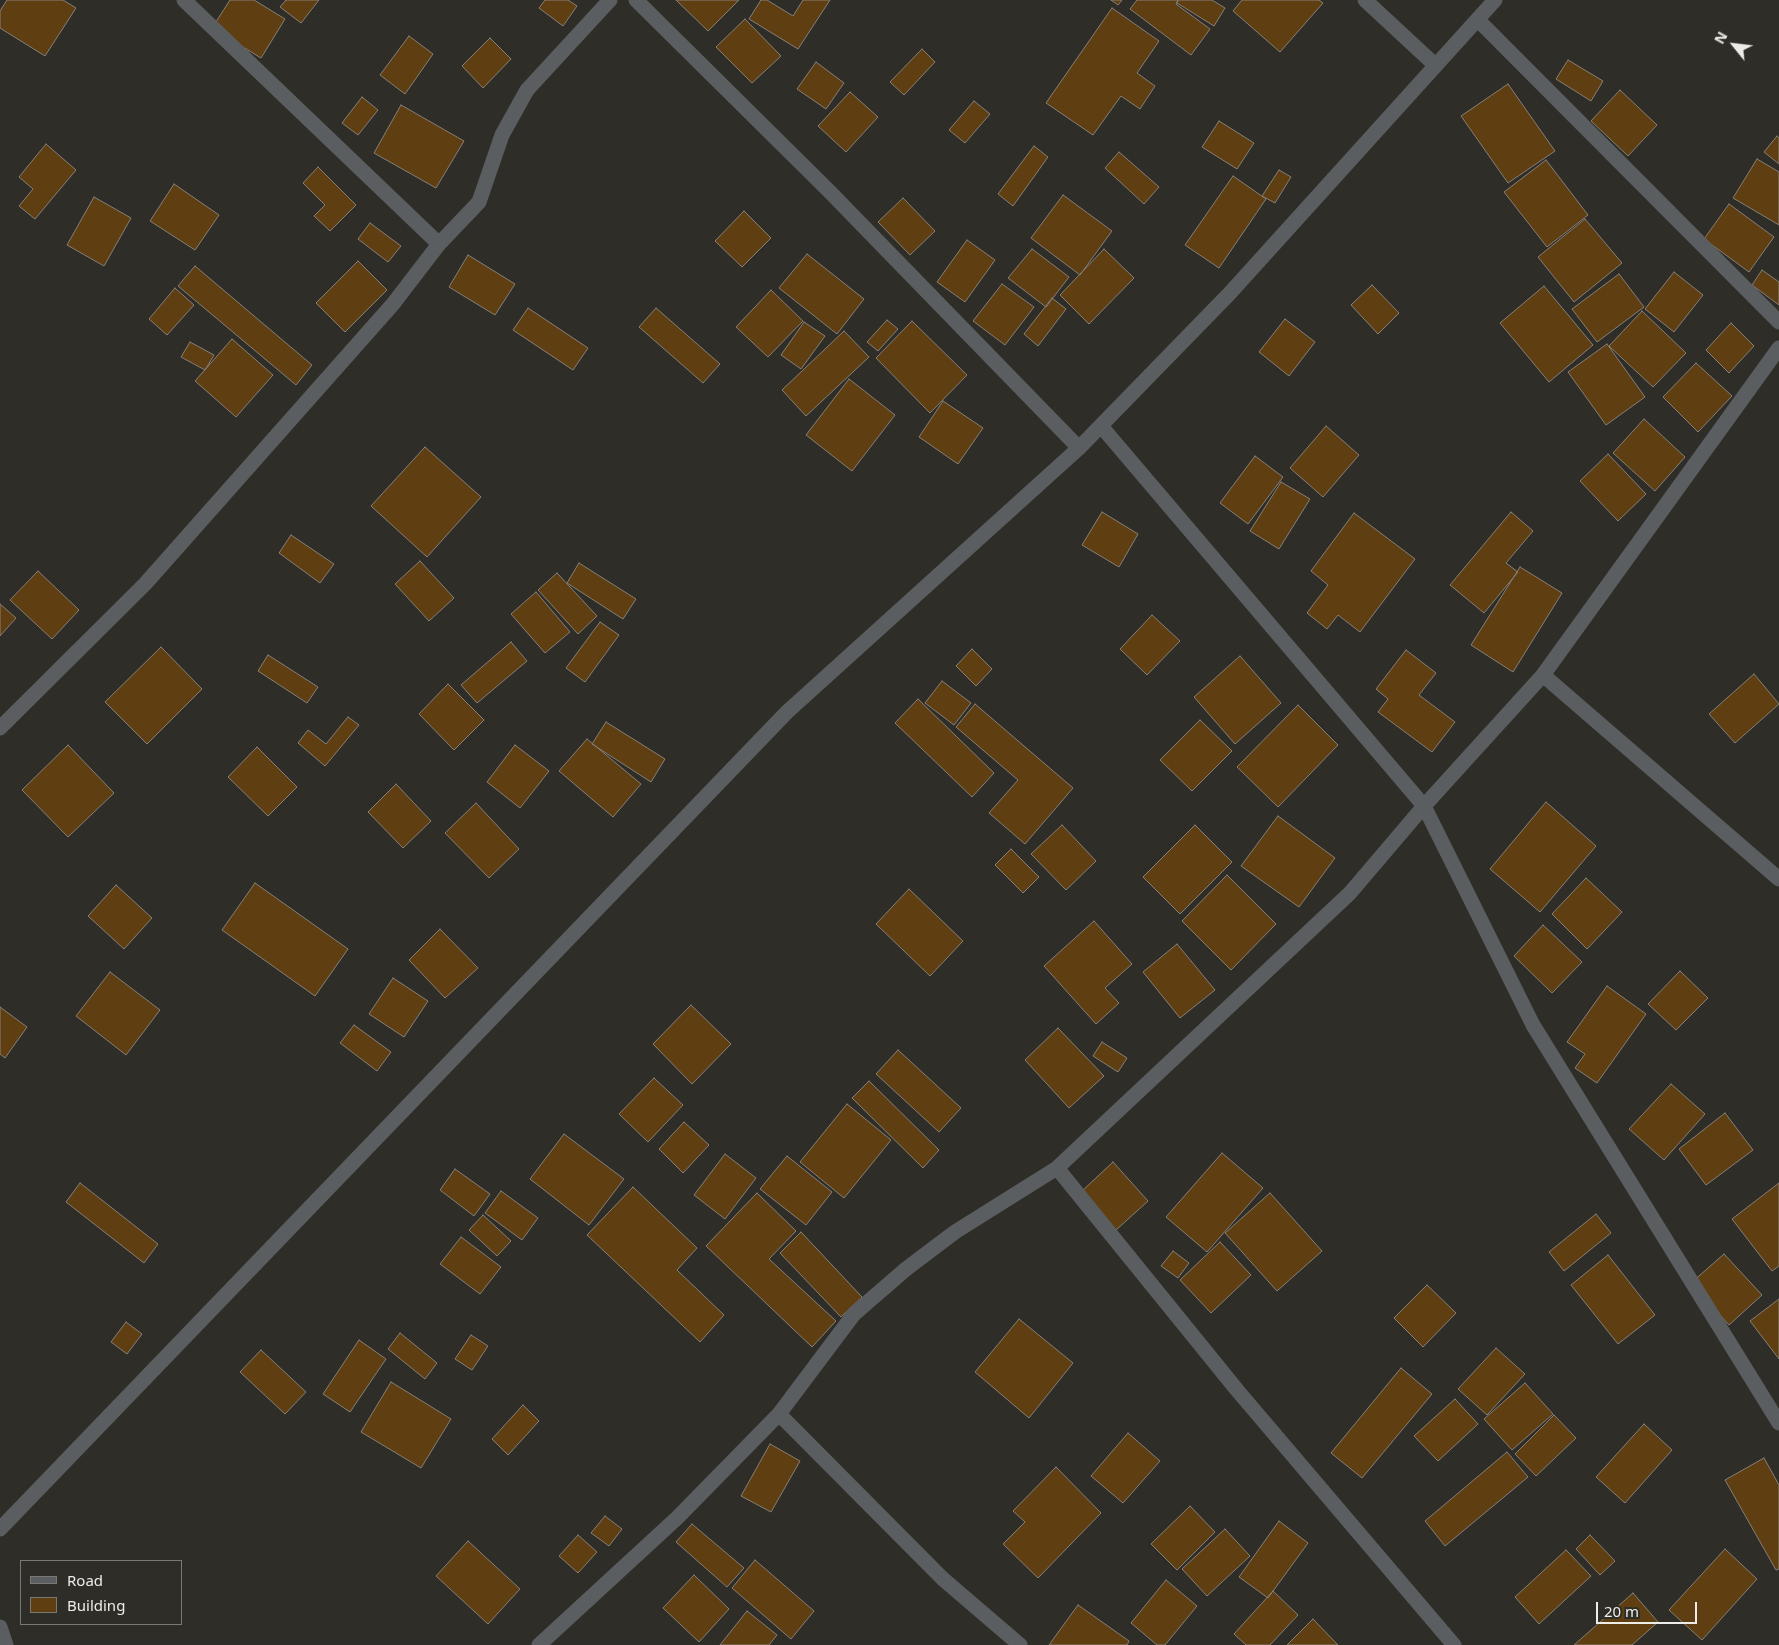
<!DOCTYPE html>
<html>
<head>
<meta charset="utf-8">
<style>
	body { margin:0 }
	#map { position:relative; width:1779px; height:1645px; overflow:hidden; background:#2f2d27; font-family:"Noto Sans",sans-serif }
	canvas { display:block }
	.legend { position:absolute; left:20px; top:1560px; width:162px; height:65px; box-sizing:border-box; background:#2f2d27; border:1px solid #7b7974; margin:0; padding:6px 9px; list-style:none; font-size:15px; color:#edece8 }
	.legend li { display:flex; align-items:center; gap:10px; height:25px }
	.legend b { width:25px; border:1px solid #7b7974 }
	.north { position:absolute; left:1709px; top:20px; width:50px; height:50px; -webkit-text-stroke:4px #2f2d27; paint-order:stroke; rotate:299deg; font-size:14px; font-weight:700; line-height:20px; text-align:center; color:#edece8 }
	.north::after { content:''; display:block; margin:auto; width:18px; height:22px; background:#edece8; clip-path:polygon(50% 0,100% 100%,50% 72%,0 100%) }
	.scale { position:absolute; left:1596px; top:1602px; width:101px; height:22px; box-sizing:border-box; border:2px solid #edece8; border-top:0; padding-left:6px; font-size:15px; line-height:18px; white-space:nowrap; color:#edece8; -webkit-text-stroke:4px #2f2d27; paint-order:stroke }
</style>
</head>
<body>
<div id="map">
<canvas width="1779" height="1645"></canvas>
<ul class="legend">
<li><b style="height:6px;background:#5b5e60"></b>Road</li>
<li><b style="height:14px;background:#5f3e12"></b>Building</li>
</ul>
<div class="north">N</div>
<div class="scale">20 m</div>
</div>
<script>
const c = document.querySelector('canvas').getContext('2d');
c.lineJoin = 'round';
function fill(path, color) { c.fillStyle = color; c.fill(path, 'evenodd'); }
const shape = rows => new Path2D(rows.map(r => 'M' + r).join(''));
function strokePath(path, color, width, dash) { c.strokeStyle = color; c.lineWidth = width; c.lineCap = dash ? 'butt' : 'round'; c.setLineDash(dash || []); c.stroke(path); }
const building = shape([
	[7,0,63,0,76,8,45,56,0,28,0,11,7,0],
	[230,0,254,0,285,19,261,58,212,28,230,0],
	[286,0,319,0,301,23,280,7,286,0],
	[545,0,568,0,577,6,563,26,539,8,545,0],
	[676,0,739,0,708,31,676,0],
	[761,0,767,0,793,16,803,0,830,0,798,49,749,19,761,0],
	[1111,0,1122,0,1118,5,1111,0],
	[1137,0,1178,0,1176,4,1210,29,1191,55,1130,9,1137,0],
	[1178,0,1212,0,1225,8,1214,26,1177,3,1178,0],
	[1242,0,1319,0,1323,3,1280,52,1233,11,1242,0],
	[1112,8,1159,41,1137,73,1155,86,1140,109,1121,96,1093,135,1046,103,1112,8],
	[745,19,781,56,752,83,716,47,745,19],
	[409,36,433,54,405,94,380,75,409,36],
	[490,38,511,59,483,88,462,66,490,38],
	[922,49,935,62,904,95,890,82,922,49],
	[1568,60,1603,81,1591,101,1556,79,1568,60],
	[816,62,844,83,826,109,797,89,816,62],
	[1508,84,1555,151,1508,183,1461,116,1508,84],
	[1620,90,1657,125,1628,156,1591,121,1620,90],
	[850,92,878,117,846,152,818,126,850,92],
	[362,97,378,110,358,135,342,123,362,97],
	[974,101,990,114,965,143,949,130,974,101],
	[401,105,464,141,436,188,374,153,401,105],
	[1219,121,1254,143,1237,169,1202,147,1219,121],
	[1777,136,1779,138,1779,164,1764,152,1777,136],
	[46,144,76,170,35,219,19,206,33,189,19,177,46,144],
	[1034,146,1048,157,1013,206,998,194,1034,146],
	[1119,152,1159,187,1144,204,1105,168,1119,152],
	[1757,159,1779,172,1779,225,1733,198,1757,159],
	[1546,160,1588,215,1547,247,1504,192,1546,160],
	[318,167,356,205,330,231,314,216,325,205,303,183,318,167],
	[1279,170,1291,177,1275,203,1262,196,1279,170],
	[1233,176,1266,199,1219,268,1185,245,1233,176],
	[174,184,219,215,195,250,150,221,174,184],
	[1063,195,1112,231,1080,275,1031,238,1063,195],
	[94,197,131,218,104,266,67,245,94,197],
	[903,198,935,231,910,255,878,222,903,198],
	[1729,204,1774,237,1749,272,1704,239,1729,204],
	[744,211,771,238,742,267,715,241,744,211],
	[1585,219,1622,263,1574,302,1538,257,1585,219],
	[370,223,401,246,388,262,358,239,370,223],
	[967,240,995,260,965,302,937,282,967,240],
	[1032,249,1069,277,1046,307,1008,278,1032,249],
	[1104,249,1134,278,1089,324,1060,295,1104,249],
	[807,254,864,299,837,334,779,288,807,254],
	[468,255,515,284,495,315,449,287,468,255],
	[358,261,387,290,345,332,316,303,358,261],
	[195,266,312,365,296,385,178,286,195,266],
	[1762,270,1779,282,1779,305,1752,285,1762,270],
	[1674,272,1703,295,1674,332,1645,309,1674,272],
	[1619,274,1644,307,1597,342,1572,309,1619,274],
	[1002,284,1034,307,1005,345,973,321,1002,284],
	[1372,285,1399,313,1378,334,1351,305,1372,285],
	[1544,286,1593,345,1549,382,1500,323,1544,286],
	[175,288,194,305,167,335,149,319,175,288],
	[771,290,803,321,768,357,736,327,771,290],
	[1052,298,1066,309,1038,346,1024,334,1052,298],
	[528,308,588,348,573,370,513,330,528,308],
	[656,308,720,364,703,383,639,327,656,308],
	[1642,311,1686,353,1653,387,1609,346,1642,311],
	[1285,319,1315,342,1289,376,1259,352,1285,319],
	[887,320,898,329,878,351,867,342,887,320],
	[912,321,967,375,930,413,876,358,912,321],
	[804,322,825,336,801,369,781,355,804,322],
	[1731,323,1754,346,1729,373,1706,350,1731,323],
	[844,331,869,357,806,416,782,390,844,331],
	[232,339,273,375,236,417,195,381,232,339],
	[190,342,214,355,205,370,181,357,190,342],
	[1607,344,1645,397,1606,425,1568,372,1607,344],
	[1696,363,1732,396,1698,432,1663,397,1696,363],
	[849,379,895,415,852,471,806,435,849,379],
	[943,401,983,428,958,464,919,437,943,401],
	[1644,419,1685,457,1655,491,1613,453,1644,419],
	[1326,426,1359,455,1323,497,1290,468,1326,426],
	[425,447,481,497,427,557,371,506,425,447],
	[1608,454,1646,494,1618,521,1580,481,1608,454],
	[1255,456,1283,477,1248,524,1220,503,1255,456],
	[1281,482,1310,499,1279,549,1250,531,1281,482],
	[1102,512,1138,534,1119,567,1082,545,1102,512],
	[1511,512,1533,531,1506,563,1518,572,1484,613,1450,585,1511,512],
	[1354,513,1415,559,1360,632,1338,615,1327,629,1307,613,1328,585,1311,571,1354,513],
	[291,535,334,564,320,583,279,553,291,535],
	[420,561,454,598,429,621,395,584,420,561],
	[579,563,636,599,623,619,567,583,579,563],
	[1520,567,1562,593,1513,672,1471,645,1520,567],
	[38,571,79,610,52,639,10,600,38,571],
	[557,573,597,616,578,634,538,590,557,573],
	[536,592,570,632,545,653,511,614,536,592],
	[0,604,16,618,0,636,0,604],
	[1152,615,1180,641,1147,675,1120,649,1152,615],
	[600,622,619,635,585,682,566,668,600,622],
	[511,642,527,661,477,703,461,685,511,642],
	[161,647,202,689,147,744,105,702,161,647],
	[972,649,992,669,976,686,956,666,972,649],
	[1406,650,1436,673,1419,695,1455,722,1432,752,1378,712,1388,699,1376,689,1406,650],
	[268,655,318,687,307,703,258,671,268,655],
	[1240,656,1281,703,1235,744,1194,697,1240,656],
	[1754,674,1779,704,1735,743,1709,714,1754,674],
	[942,681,971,703,954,725,925,703,942,681],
	[448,684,484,720,454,750,419,714,448,684],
	[918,699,994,773,972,797,895,723,918,699],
	[975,704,1073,788,1025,844,989,813,1018,780,956,727,975,704],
	[1298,705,1338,745,1278,807,1237,767,1298,705],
	[348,717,359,725,325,766,298,743,308,730,326,744,348,717],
	[1200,720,1232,751,1192,791,1160,760,1200,720],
	[606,722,665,759,651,782,592,744,606,722],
	[587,739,641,784,613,817,559,771,587,739],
	[68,745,114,793,68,837,22,790,68,745],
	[515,745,549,771,520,808,487,782,515,745],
	[257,747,297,787,268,816,228,777,257,747],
	[396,784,431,821,403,848,368,812,396,784],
	[1546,802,1596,846,1540,912,1490,869,1546,802],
	[476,803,519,849,489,878,445,833,476,803],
	[1278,816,1335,858,1299,907,1241,866,1278,816],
	[1062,825,1096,861,1066,890,1031,854,1062,825],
	[1195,825,1232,862,1180,914,1143,877,1195,825],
	[1011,849,1039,877,1023,893,995,865,1011,849],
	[1227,875,1276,924,1231,970,1182,921,1227,875],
	[1586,878,1622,912,1587,949,1552,914,1586,878],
	[255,883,348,949,315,996,222,930,255,883],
	[116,885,152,918,124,949,88,916,116,885],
	[909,889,963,941,930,976,876,924,909,889],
	[1094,921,1132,964,1105,988,1119,1003,1096,1024,1044,966,1094,921],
	[1543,925,1582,962,1552,993,1514,956,1543,925],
	[440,929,478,968,445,998,409,960,440,929],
	[1177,944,1215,990,1180,1018,1143,972,1177,944],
	[1680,971,1708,998,1676,1030,1648,1004,1680,971],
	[110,972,160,1010,126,1055,76,1016,110,972],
	[393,978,428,1001,404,1037,369,1014,393,978],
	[1607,986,1646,1014,1597,1083,1575,1068,1585,1054,1567,1042,1607,986],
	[691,1005,731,1044,692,1084,653,1044,691,1005],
	[0,1007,27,1027,5,1058,0,1054,0,1007],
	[354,1025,391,1052,377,1071,340,1043,354,1025],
	[1058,1028,1104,1076,1069,1108,1025,1060,1058,1028],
	[1102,1042,1127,1058,1118,1072,1093,1056,1102,1042],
	[898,1050,961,1108,939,1132,876,1074,898,1050],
	[654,1078,683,1105,648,1142,619,1114,654,1078],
	[869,1081,939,1150,923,1168,852,1098,869,1081],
	[1671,1084,1705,1114,1664,1160,1629,1129,1671,1084],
	[847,1104,891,1140,844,1198,800,1162,847,1104],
	[1725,1113,1753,1150,1706,1185,1679,1149,1725,1113],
	[684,1122,709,1145,683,1173,659,1149,684,1122],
	[564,1134,624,1179,589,1225,530,1179,564,1134],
	[1222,1153,1263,1188,1207,1252,1166,1217,1222,1153],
	[725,1154,756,1178,725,1219,694,1195,725,1154],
	[787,1156,832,1192,806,1225,760,1189,787,1156],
	[1113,1162,1148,1201,1116,1230,1081,1192,1113,1162],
	[455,1169,490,1194,474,1216,440,1190,455,1169],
	[80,1183,158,1244,144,1263,66,1202,80,1183],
	[1779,1183,1779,1266,1772,1271,1732,1219,1779,1183],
	[633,1187,697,1248,677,1270,724,1315,700,1342,587,1235,633,1187],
	[501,1191,538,1218,522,1240,485,1213,501,1191],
	[757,1193,796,1231,769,1259,836,1321,812,1347,706,1246,757,1193],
	[1270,1193,1322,1251,1277,1291,1225,1233,1270,1193],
	[1596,1214,1611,1233,1564,1271,1549,1252,1596,1214],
	[483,1215,511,1241,497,1256,469,1230,483,1215],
	[801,1232,862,1297,841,1317,780,1253,801,1232],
	[461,1237,501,1267,480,1294,440,1264,461,1237],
	[1220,1242,1251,1275,1211,1313,1180,1280,1220,1242],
	[1173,1251,1189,1263,1178,1278,1161,1266,1173,1251],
	[1724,1254,1762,1295,1729,1325,1691,1283,1724,1254],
	[1608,1255,1655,1315,1618,1344,1571,1285,1608,1255],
	[1427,1285,1456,1313,1423,1347,1394,1318,1427,1285],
	[1779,1299,1779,1359,1750,1321,1779,1299],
	[1019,1319,1073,1363,1029,1418,975,1372,1019,1319],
	[126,1322,142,1334,127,1354,111,1342,126,1322],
	[400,1333,437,1363,425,1379,388,1349,400,1333],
	[471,1335,488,1346,472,1370,455,1359,471,1335],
	[359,1340,386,1359,350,1412,323,1394,359,1340],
	[1496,1348,1525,1374,1487,1415,1458,1389,1496,1348],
	[261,1350,306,1392,285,1414,240,1372,261,1350],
	[1401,1368,1432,1394,1362,1478,1331,1453,1401,1368],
	[391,1382,451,1419,421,1468,361,1432,391,1382],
	[1525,1383,1553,1414,1512,1450,1484,1419,1525,1383],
	[1455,1399,1478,1424,1438,1461,1414,1436,1455,1399],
	[523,1405,539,1421,508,1455,492,1439,523,1405],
	[1554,1415,1576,1438,1536,1476,1515,1454,1554,1415],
	[1644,1424,1672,1450,1625,1503,1596,1477,1644,1424],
	[1128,1433,1160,1461,1123,1503,1091,1476,1128,1433],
	[770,1444,800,1461,771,1512,741,1496,770,1444],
	[1507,1452,1528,1477,1445,1546,1425,1521,1507,1452],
	[1764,1458,1779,1485,1779,1569,1776,1570,1725,1480,1764,1458],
	[1056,1467,1101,1513,1038,1578,1003,1544,1025,1522,1013,1511,1056,1467],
	[1190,1506,1215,1532,1177,1570,1151,1544,1190,1506],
	[605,1516,622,1529,609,1546,591,1533,605,1516],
	[1279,1521,1308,1543,1268,1598,1239,1577,1279,1521],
	[692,1524,744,1568,727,1587,676,1542,692,1524],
	[1225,1529,1250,1556,1207,1596,1182,1569,1225,1529],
	[578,1535,597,1552,578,1573,559,1556,578,1535],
	[1590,1535,1615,1561,1600,1575,1576,1549,1590,1535],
	[468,1541,520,1589,488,1624,436,1576,468,1541],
	[1725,1549,1757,1579,1702,1640,1669,1610,1725,1549],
	[1566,1550,1591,1576,1539,1624,1515,1597,1566,1550],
	[755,1560,814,1611,791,1639,732,1588,755,1560],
	[694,1575,729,1609,699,1642,663,1608,694,1575],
	[1166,1580,1197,1606,1165,1645,1157,1645,1131,1623,1166,1580],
	[1273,1591,1298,1615,1270,1645,1246,1645,1234,1634,1273,1591],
	[1633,1593,1658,1622,1632,1645,1574,1645,1633,1593],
	[1078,1605,1129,1641,1127,1645,1049,1645,1078,1605],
	[747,1611,777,1635,769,1645,720,1645,747,1611],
	[1313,1619,1338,1645,1287,1645,1313,1619]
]);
const minor = shape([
	[184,0,439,244],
	[636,0,830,192,1079,448],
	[1365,0,1435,65],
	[1478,20,1779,322],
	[1101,426,1424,806,1533,1025,1779,1423],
	[1543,675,1779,879],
	[0,728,145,584,393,304,439,244,479,202,502,135,527,90,610,0],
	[1057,1168,1237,1390,1454,1645],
	[779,1414,943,1579,1020,1645],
	[0,1529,787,712,1079,448,1230,293,1495,0],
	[0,1627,6,1645],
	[539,1645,677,1518,779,1414,854,1314,906,1269,955,1232,1057,1168,1350,893,1424,806,1543,675,1779,348]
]);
fill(building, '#5f3e12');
strokePath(building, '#868079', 1);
strokePath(minor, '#5b5e60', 15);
</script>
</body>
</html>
